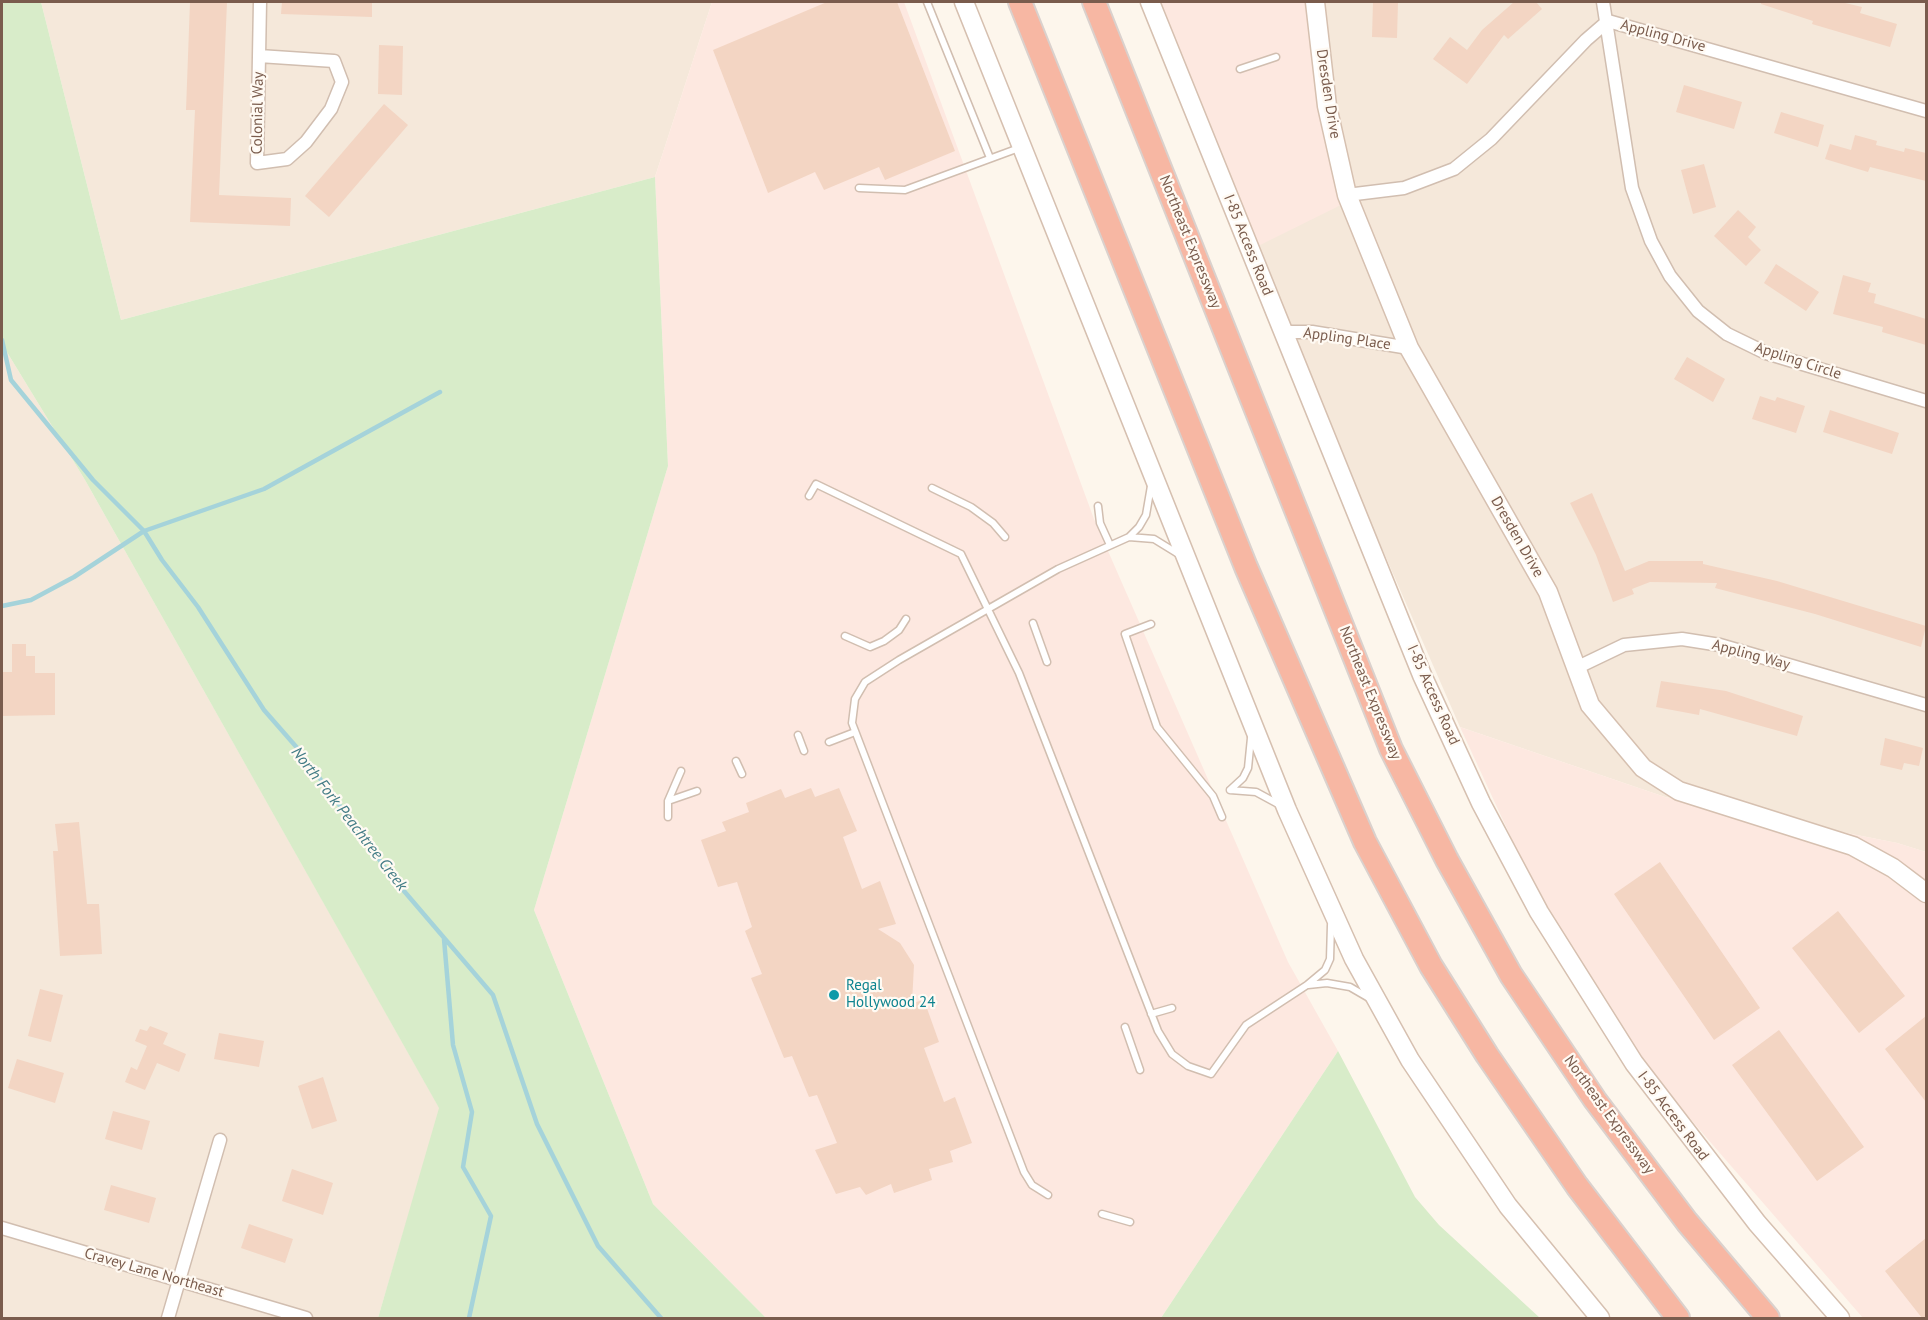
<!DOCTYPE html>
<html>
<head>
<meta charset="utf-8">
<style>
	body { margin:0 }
	#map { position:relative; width:1928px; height:1320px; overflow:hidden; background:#fdf6ec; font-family:"PT Sans",sans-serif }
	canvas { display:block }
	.frame { position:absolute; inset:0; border:3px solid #7a5c4d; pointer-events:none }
</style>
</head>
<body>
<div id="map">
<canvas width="1928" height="1320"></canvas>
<div class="frame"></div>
</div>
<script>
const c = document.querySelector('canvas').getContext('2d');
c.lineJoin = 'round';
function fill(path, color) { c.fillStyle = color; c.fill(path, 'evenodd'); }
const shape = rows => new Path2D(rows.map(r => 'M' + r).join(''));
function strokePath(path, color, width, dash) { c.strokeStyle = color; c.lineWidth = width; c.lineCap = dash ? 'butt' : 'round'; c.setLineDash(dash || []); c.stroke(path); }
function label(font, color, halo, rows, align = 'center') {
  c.font = font + ' "PT Sans",sans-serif'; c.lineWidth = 4.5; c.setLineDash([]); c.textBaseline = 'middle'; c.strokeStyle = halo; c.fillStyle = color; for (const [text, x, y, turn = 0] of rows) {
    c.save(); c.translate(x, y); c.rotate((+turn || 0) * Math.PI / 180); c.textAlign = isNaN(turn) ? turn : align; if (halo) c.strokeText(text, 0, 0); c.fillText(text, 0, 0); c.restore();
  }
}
const residential = shape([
	[41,2,712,2,655,177,121,320],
	[1310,2,1926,2,1926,852,1897,843,1665,797,1460,727,1305,372,1246,252],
	[2,344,85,480,440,1109,378,1318,2,1318]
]);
const commercial = shape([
	[712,2,904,2,1094,519,1288,962,1338,1051,1161,1318,766,1318,653,1204,534,910,668,466,655,177],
	[1151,2,1310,2,1355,198,1246,252],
	[1460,727,1665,797,1897,843,1926,852,1926,1318,1863,1318,1620,1038,1581,989]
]);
const green = shape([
	[2,2,41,2,121,320,655,177,668,466,534,910,653,1204,766,1318,378,1318,439,1108,85,480,2,344],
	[1338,1051,1415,1197,1439,1225,1540,1318,1161,1318]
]);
const stream = shape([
	[2,340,11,380,93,480,144,531,162,560,198,607,264,710,299,750,392,877,493,995,537,1124,598,1246,661,1318],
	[2,606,31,600,74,577,144,531,264,489,440,392],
	[444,939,453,1045,472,1112,463,1167,491,1216,469,1318]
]);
const building = shape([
	[190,2,227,2,219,195,291,198,290,226,190,222,195,110,186,110],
	[282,2,372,2,372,17,281,14],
	[827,2,897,2,955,151,885,180,879,167,824,190,815,172,768,193,713,50],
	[1373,2,1398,2,1397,38,1372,37],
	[1514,2,1536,2,1542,9,1508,39,1504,35,1467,84,1433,59,1450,37,1467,50,1482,30],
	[1761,2,1841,2,1862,7,1860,13,1897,24,1890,47,1812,24,1813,21,1761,4],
	[379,45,403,46,402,95,378,94],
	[1684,85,1742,102,1734,129,1676,112],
	[384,104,408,125,329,217,305,196],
	[1781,112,1824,125,1818,147,1774,133],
	[1855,135,1877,141,1876,145,1904,152,1905,148,1926,153,1926,181,1870,167,1868,172,1825,159,1830,144,1851,150],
	[1704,164,1716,207,1693,214,1681,170],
	[1738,210,1756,227,1748,237,1761,250,1746,266,1714,236],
	[1776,264,1819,292,1806,311,1764,283],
	[1843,275,1871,283,1868,292,1876,294,1874,303,1926,319,1926,345,1882,332,1883,327,1833,314],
	[1687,357,1725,379,1713,402,1674,379],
	[1760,396,1775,401,1777,397,1805,406,1796,433,1752,419],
	[1830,410,1899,433,1892,454,1823,432],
	[1592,493,1625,571,1649,561,1703,561,1703,564,1777,581,1926,626,1921,647,1815,614,1715,588,1717,583,1650,582,1632,589,1634,594,1613,602,1596,555,1570,503],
	[12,644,26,644,26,656,35,656,35,673,55,673,55,715,2,716,2,672,12,672],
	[1661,681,1726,691,1803,716,1797,736,1700,709,1699,715,1656,707],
	[1885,738,1923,748,1919,766,1904,763,1902,770,1880,765],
	[811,788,815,797,839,788,857,831,843,837,862,889,880,881,896,924,878,929,900,943,914,965,912,1003,924,1000,939,1042,924,1048,944,1102,955,1097,972,1143,950,1151,953,1162,929,1169,932,1180,894,1193,891,1184,866,1195,860,1187,836,1194,815,1150,837,1143,817,1095,809,1097,792,1056,784,1058,751,978,762,974,745,931,752,927,737,882,718,887,701,840,726,831,722,822,749,812,746,803,781,789,785,798],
	[79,822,87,904,99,904,102,954,60,956,53,851,58,851,55,824],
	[1660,862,1760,1008,1714,1040,1614,894],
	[1838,911,1905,996,1859,1033,1792,948],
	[40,989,63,995,51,1042,28,1036],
	[1926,1016,1926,1102,1885,1049],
	[150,1026,168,1033,163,1044,186,1054,179,1072,157,1063,145,1090,125,1082,131,1067,137,1070,147,1046,135,1041,140,1029,147,1031],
	[1779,1030,1864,1147,1817,1181,1732,1065],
	[219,1033,264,1041,259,1067,214,1059],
	[17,1059,64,1073,55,1103,8,1088],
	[323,1077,337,1121,312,1129,298,1086],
	[113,1111,150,1121,142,1150,105,1139],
	[292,1169,333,1183,323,1215,282,1201],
	[111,1185,156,1198,149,1223,104,1210],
	[249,1224,293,1239,285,1263,241,1248],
	[1926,1238,1926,1318,1922,1318,1885,1271]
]);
const lane = shape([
	[927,2,990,158],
	[1240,69,1276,57],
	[859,188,905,190,1019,148],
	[932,488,971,507,993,523,1005,537],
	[809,496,816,484,961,554,1019,673,1158,1031,1172,1054,1188,1066,1211,1074,1246,1025,1307,985,1325,970,1330,959,1331,925],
	[1098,506,1100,523,1110,545],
	[1129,537,1154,539,1180,555],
	[1033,623,1047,662],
	[1151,624,1125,634,1157,727,1213,796,1222,817],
	[845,636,870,647,884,641,899,630,906,619],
	[798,735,804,751],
	[829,742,855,732],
	[736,761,742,774],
	[1230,790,1243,778,1248,768,1251,738],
	[1230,790,1256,792,1280,805],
	[668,801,697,791],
	[668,817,668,801,681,771],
	[1308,985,1327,983,1350,987,1369,998],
	[1151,1014,1172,1008],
	[1125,1027,1140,1070],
	[1048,1195,1032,1185,1024,1172,852,723,855,699,865,682,899,660,1058,569,1129,537,1139,527,1146,515,1151,486],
	[1102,1214,1130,1222]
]);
const street = shape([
	[1603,2,1632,188,1651,241,1670,276,1698,311,1727,334,1766,353,1926,401],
	[259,56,334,61,342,82,331,109,306,142,287,159,257,163,259,56,260,2],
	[1347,195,1404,188,1454,169,1491,139,1586,40,1608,21,1926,111],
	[1283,332,1312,332,1409,348],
	[1576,668,1624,645,1682,639,1720,645,1926,705],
	[2,1228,306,1318],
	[168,1318,220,1140]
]);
const secondary = shape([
	[964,2,1287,810,1354,959,1410,1060,1508,1206,1600,1318],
	[1150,2,1422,675,1481,803,1539,912,1634,1063,1757,1223,1840,1318],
	[1315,2,1327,106,1347,195,1409,348,1548,592,1590,705,1643,768,1679,791,1853,846,1893,868,1926,893]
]);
const highway = shape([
	[1020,2,1246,567,1365,842,1431,966,1487,1055,1577,1186,1678,1318],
	[1094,2,1391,749,1447,860,1511,975,1595,1100,1687,1222,1768,1318]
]);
const markers = [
	[834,995,6,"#0f9aa8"]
];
const streetNames = [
	["Appling Drive",1663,36,15],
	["Dresden Drive",1328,94,81],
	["Colonial Way",258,113,-89],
	["Northeast Expressway",1190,242,68],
	["I-85 Access Road",1248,245,68],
	["Appling Place",1347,339,8],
	["Appling Circle",1798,361,18],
	["Dresden Drive",1517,537,60],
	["Appling Way",1751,655,15],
	["Northeast Expressway",1370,693,68],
	["I-85 Access Road",1433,695,66],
	["Northeast Expressway",1609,1115,54],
	["I-85 Access Road",1673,1116,53],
	["Cravey Lane Northeast",154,1273,16]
];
const cultureNames = [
	["Regal",846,986],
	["Hollywood 24",846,1003]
];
const waterNames = [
	["North Fork Peachtree Creek",349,819,52]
];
fill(residential, '#f5e8da');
fill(commercial, '#fde8e0');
fill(green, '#d8ecc9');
strokePath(stream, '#a5d3da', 4.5);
fill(building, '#f3d5c3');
strokePath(lane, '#d1beb0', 9);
strokePath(street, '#d1beb0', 15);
strokePath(secondary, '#d6c0b0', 21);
strokePath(highway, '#dad1cd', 26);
strokePath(lane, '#fff', 6);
strokePath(street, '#fff', 12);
strokePath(secondary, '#fff', 18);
strokePath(highway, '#f7b7a3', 22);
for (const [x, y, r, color] of markers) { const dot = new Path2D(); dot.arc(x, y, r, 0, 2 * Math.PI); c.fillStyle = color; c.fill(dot); strokePath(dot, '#fffaf3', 2); }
label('15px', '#7a5c4d', '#fffaf3', streetNames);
label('15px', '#0d838f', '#fffaf3', cultureNames, 'left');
label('italic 16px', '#437c86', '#fffaf3', waterNames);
</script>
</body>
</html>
